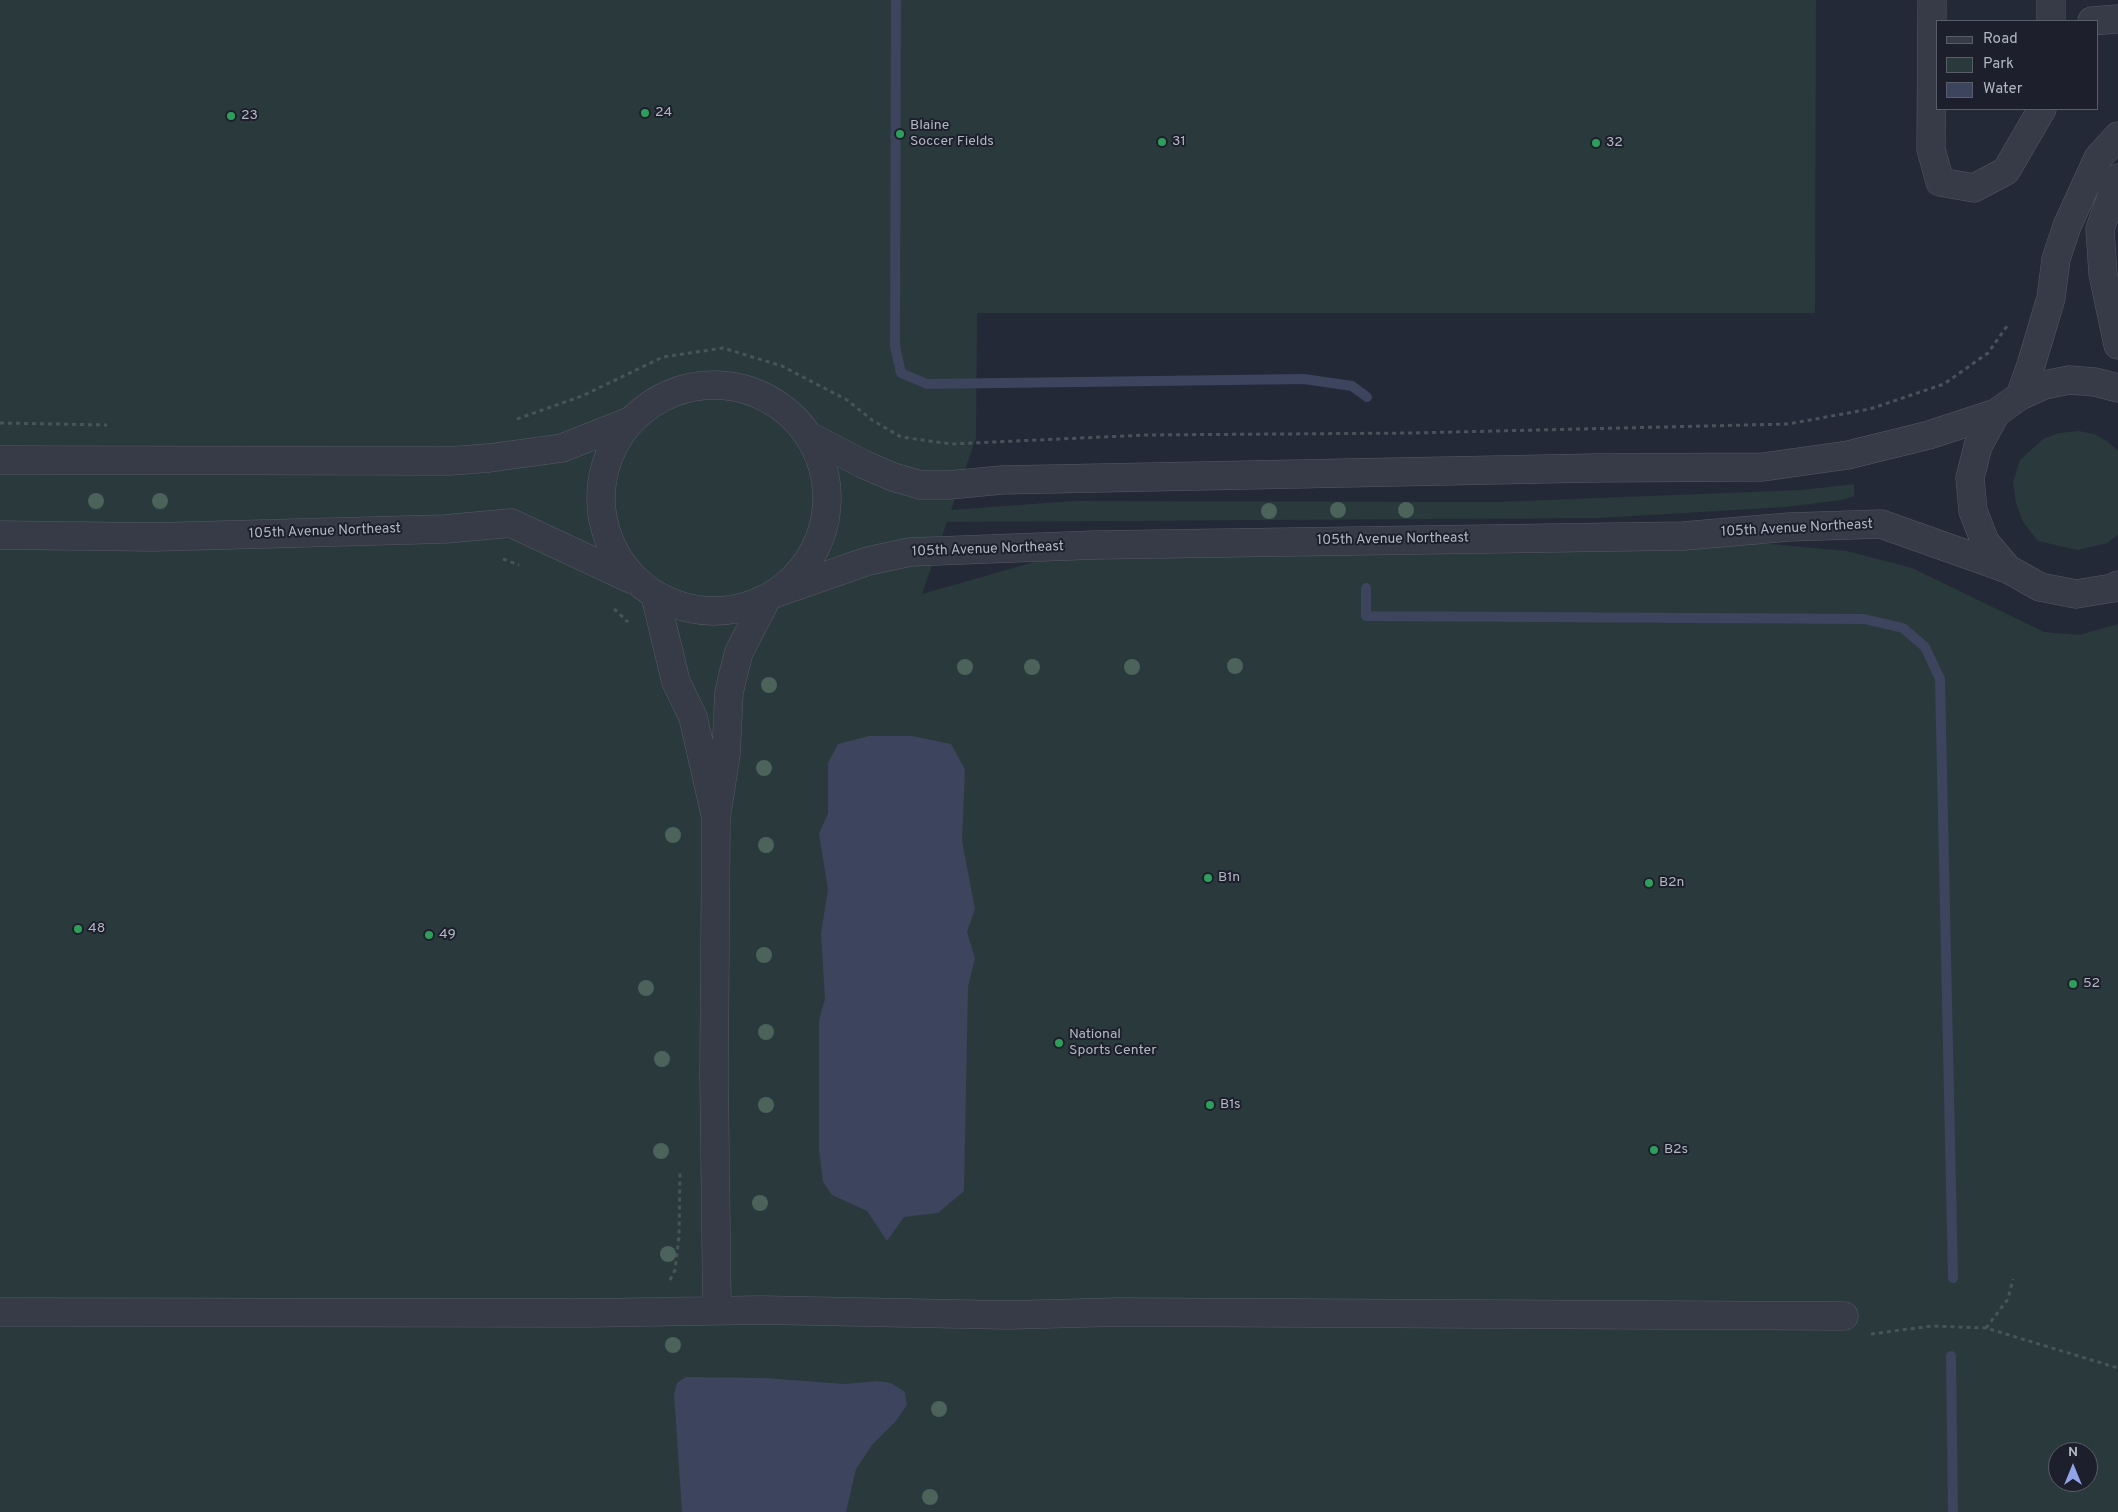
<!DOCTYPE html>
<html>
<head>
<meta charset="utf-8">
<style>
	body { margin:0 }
	#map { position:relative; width:2118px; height:1512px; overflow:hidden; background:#242937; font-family:Overpass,sans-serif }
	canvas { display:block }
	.legend { position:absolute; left:1936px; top:20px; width:162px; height:90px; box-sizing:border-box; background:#1d202c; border:1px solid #595c69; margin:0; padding:6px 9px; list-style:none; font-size:15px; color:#b2b6c4 }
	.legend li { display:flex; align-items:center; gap:10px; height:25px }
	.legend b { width:25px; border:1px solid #595c69 }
	.north { position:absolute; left:2048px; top:1442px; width:50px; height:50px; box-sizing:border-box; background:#1d202c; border:1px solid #595c69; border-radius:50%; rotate:0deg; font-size:14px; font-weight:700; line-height:20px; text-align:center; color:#b2b6c4 }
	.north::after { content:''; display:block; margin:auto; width:18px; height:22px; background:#91a4ea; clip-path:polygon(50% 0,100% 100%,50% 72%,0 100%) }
</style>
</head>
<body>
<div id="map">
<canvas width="2118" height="1512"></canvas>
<ul class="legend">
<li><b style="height:6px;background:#373b48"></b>Road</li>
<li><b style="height:14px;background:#2a393c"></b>Park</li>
<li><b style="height:14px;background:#3c445e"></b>Water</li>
</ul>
<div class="north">N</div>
</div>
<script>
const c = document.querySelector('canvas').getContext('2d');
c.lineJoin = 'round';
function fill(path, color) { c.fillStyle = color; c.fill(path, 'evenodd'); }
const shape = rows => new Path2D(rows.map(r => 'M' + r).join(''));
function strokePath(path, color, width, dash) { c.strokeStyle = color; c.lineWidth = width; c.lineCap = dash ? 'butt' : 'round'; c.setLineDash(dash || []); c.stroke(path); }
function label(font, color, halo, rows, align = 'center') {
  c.font = font + ' Overpass,sans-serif'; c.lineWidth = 4; c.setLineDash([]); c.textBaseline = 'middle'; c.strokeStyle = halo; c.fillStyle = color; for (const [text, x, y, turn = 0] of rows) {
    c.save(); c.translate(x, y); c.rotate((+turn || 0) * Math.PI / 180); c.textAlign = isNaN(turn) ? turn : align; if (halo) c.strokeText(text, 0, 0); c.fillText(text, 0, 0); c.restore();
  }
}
const green = shape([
	[0,0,1816,0,1815,313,977,313,976,438,951,510,1074,501,1496,502,1802,490,1854,484,1854,496,1841,500,1785,507,1599,518,947,522,922,594,1094,545,1683,536,1847,551,1912,568,2044,632,2079,635,2118,624,2118,1512,0,1512],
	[2058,1452,2088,1452,2088,1482,2058,1482],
	[2079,431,2094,434,2108,442,2118,451,2118,535,2107,543,2078,550,2038,541,2023,522,2016,503,2013,482,2020,460,2043,439,2059,433]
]);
const water = shape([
	[869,736,912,736,951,744,965,769,962,841,975,909,967,932,975,958,968,987,964,1191,938,1213,904,1217,887,1241,867,1211,832,1195,823,1182,819,1150,819,1020,825,999,821,933,828,890,819,834,828,813,828,763,838,744],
	[686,1377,764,1378,845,1384,877,1381,891,1383,905,1392,907,1405,895,1422,872,1445,856,1469,846,1512,682,1512,674,1394,677,1383]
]);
const stream = shape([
	[896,0,895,346,901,373,927,384,1304,379,1352,386,1367,397],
	[1366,588,1366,616,1864,619,1903,628,1925,647,1940,679,1953,1278],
	[1951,1356,1953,1512]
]);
const path = shape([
	[517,419,582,396,663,357,723,348,782,366,847,400,872,420,901,437,951,444,1146,435,1413,433,1788,424,1870,409,1944,384,1988,353,2007,326],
	[0,423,107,425],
	[503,559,519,565],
	[614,609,628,622],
	[670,1280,675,1270,679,1237,680,1173],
	[1986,1328,2008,1299,2013,1279],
	[1871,1334,1932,1326,1986,1328,2118,1368]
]);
const minor = shape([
	[1932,0,1931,149,1940,182,1974,188,2006,171,2042,109],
	[2051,0,2051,21],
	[2092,21,2118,19],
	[2118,178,2100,229,2103,274,2118,345],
	'601 498a113 113 0 1 1 226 0a113 113 0 1 1-226 0Z',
	[2020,396,2031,365,2051,298,2056,259,2067,226,2098,158,2118,136],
	[811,437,863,464,893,477,921,485,949,485,1002,480,1594,468,1763,467,1848,455,1929,435,1996,413],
	[0,460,449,461,489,458,562,448,628,422],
	[0,535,154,537,445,529,511,523,631,579],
	[2008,569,1985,542,1973,511,1970,478,1978,446,1996,413,2020,396,2044,385,2069,380,2095,382,2118,388],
	[776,593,868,561,910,552,1094,545,1683,536,1789,527,1881,524,2008,569,2040,587,2076,594,2113,588,2118,585],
	[655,595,676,682,693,717,716,818,726,754,729,693,733,675,739,652,767,598],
	[716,818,714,1074,717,1310],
	[0,1312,588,1313,761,1310,1008,1315,1119,1312,1844,1316]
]);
const trees = [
	[96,501],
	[160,501],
	[1338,510],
	[1406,510],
	[1269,511],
	[1235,666],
	[965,667],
	[1032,667],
	[1132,667],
	[769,685],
	[764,768],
	[673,835],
	[766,845],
	[764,955],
	[646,988],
	[766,1032],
	[662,1059],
	[766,1105],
	[661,1151],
	[760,1203],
	[668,1254],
	[673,1345],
	[939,1409],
	[930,1497]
];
const markers = [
	[645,113,5,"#2e9e5b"],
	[231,116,5,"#2e9e5b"],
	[900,134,5,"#2e9e5b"],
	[1162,142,5,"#2e9e5b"],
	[1596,143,5,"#2e9e5b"],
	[1208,878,5,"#2e9e5b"],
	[1649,883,5,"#2e9e5b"],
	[78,929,5,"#2e9e5b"],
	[429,935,5,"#2e9e5b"],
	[2073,984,5,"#2e9e5b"],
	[1059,1043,5,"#2e9e5b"],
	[1210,1105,5,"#2e9e5b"],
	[1654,1150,5,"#2e9e5b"]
];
const poiNames = [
	["24",655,113],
	["23",241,116],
	["Blaine",910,126],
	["Soccer Fields",910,142],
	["31",1172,142],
	["32",1606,143],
	["B1n",1218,878],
	["B2n",1659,883],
	["48",88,929],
	["49",439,935],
	["52",2083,984],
	["National",1069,1035],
	["Sports Center",1069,1051],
	["B1s",1220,1105],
	["B2s",1664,1150]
];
const streetNames = [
	["105th Avenue Northeast",1797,529,-3],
	["105th Avenue Northeast",325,532,-2],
	["105th Avenue Northeast",1393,540,-1],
	["105th Avenue Northeast",988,550,-2]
];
fill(green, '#2a393c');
fill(water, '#3c445e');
strokePath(stream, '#3c445e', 10);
strokePath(minor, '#555965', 29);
strokePath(path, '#485459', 3, [4, 4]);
strokePath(minor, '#373b48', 28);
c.fillStyle = '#4c635c';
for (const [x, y] of trees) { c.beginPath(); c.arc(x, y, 8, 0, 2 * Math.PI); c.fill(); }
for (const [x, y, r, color] of markers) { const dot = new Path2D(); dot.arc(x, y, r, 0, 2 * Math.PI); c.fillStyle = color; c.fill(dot); strokePath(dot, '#1d202c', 2); }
label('14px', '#b2b6c4', '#1d202c', poiNames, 'left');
label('14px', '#b2b6c4', '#1d202c', streetNames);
</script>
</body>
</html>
